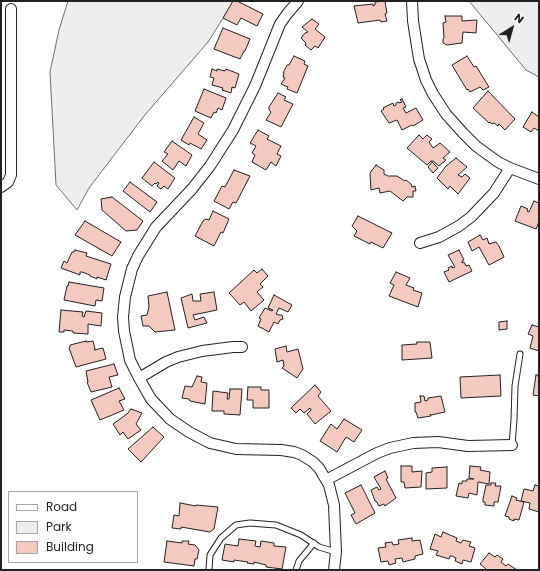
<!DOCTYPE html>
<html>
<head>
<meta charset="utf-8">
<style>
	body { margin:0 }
	#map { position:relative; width:540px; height:571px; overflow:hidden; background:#fff; font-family:Poppins,sans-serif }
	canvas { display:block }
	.frame { position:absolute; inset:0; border:2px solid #222; pointer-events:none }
	.legend { position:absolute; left:8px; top:491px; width:130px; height:72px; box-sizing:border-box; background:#fff; border:1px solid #a7a7a7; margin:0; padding:5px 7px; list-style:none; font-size:12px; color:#222 }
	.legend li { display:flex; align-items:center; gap:8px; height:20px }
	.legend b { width:20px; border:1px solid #a7a7a7 }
	.north { position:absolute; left:492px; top:8px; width:40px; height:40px; -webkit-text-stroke:3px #fff; paint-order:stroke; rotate:37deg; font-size:11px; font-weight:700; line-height:16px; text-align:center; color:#222 }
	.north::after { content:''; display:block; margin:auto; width:14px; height:18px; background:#222; clip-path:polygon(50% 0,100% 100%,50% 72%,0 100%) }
</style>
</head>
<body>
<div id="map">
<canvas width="540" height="571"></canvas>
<div class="frame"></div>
<ul class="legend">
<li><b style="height:5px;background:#fff"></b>Road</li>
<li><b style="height:11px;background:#eee"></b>Park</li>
<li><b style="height:11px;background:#f3c9c0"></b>Building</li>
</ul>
<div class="north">N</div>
</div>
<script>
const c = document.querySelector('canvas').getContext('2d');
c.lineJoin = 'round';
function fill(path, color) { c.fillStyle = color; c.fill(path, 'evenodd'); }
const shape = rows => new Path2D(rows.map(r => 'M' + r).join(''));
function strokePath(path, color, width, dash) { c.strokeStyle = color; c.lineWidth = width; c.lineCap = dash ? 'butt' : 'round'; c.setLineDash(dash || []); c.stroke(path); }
const green = shape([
	[68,1,234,1,208,42,144,116,89,188,77,210,56,185,50,72,59,30,68,1],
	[469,1,539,1,539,77,526,70,469,1]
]);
const building = shape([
	[233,1,237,1,263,14,257,26,241,18,237,25,223,18,233,1],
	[385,1,387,13,385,14,387,21,381,22,380,20,358,23,354,6,373,4,373,6,375,5,375,2,385,1],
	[445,16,462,16,462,21,477,20,476,33,463,32,462,43,447,45,443,43,443,39,444,38,443,23,446,22,445,16],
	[312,19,319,24,315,29,325,37,318,48,315,46,311,50,305,45,306,43,301,38,305,33,308,32,302,27,312,19],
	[223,28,250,39,245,51,244,51,240,59,214,49,223,28],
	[294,56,305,61,304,64,308,66,297,93,287,89,288,87,281,84,285,78,283,77,284,73,283,73,287,65,289,65,294,56],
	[467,56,474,67,476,66,489,87,483,90,480,87,470,92,468,89,467,90,452,65,467,56],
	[212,69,217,71,217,69,225,71,226,69,239,74,235,88,232,87,231,93,222,90,223,88,212,85,214,78,210,77,212,69],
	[204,89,226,98,222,110,218,108,216,113,214,112,211,118,195,111,204,89],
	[488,91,515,119,505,130,499,124,498,126,494,123,492,124,490,122,489,123,473,108,488,91],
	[278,93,286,97,284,100,293,104,281,127,266,120,271,112,269,110,269,107,278,93],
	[402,99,406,107,403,108,406,113,416,108,423,120,413,126,412,125,402,130,397,120,389,123,381,111,384,109,383,108,393,103,394,106,396,105,396,103,398,102,399,103,402,102,400,100,402,99],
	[532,112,539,117,539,131,534,128,531,132,523,127,532,112],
	[194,117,204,123,198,134,207,140,201,149,190,143,189,145,181,140,194,117],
	[258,130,269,136,267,139,281,146,277,154,281,156,276,166,271,162,266,170,252,162,255,155,252,153,256,146,250,143,258,130],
	[419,135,423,139,427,135,432,139,429,142,433,148,440,143,450,152,443,158,446,160,439,166,433,161,431,161,427,165,407,148,419,135],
	[172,141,192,155,186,166,179,161,173,170,162,161,168,154,164,152,172,141],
	[456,158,467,167,458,175,462,177,465,174,470,178,458,194,450,186,448,189,437,178,446,166,456,158],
	[154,162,175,178,168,189,164,186,161,189,157,186,159,183,158,182,156,184,155,183,152,186,142,178,154,162],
	[432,162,438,168,433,173,428,167,432,162],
	[376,165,384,170,384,174,388,176,397,176,405,181,406,180,411,184,412,187,415,186,416,191,413,191,413,197,407,197,403,201,390,191,380,193,379,188,371,190,370,173,376,165],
	[234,170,250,176,236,203,233,202,229,209,214,201,222,186,225,187,234,170],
	[130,182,157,202,150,212,123,191,130,182],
	[112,197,143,221,137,230,126,231,102,210,101,199,112,197],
	[534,201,539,203,539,222,536,229,515,221,521,206,528,209,527,211,529,212,534,201],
	[213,211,229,219,223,233,221,232,214,246,195,236,203,221,206,219,209,220,213,211],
	[358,216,392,233,383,248,371,242,370,244,354,236,357,231,352,226,358,216],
	[85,221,121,242,112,256,75,235,85,221],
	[480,235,483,240,487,238,489,244,496,242,499,246,504,257,489,265,479,247,472,251,468,242,480,235],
	[75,250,87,253,86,256,111,264,106,280,97,277,97,279,90,276,90,275,82,272,80,272,80,275,61,268,64,261,67,263,72,252,74,252,75,250],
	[459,250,464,260,462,261,462,263,464,262,466,266,469,265,472,271,449,282,444,272,449,270,448,268,452,266,452,268,455,267,448,255,459,250],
	[262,269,268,276,260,284,263,287,257,292,264,300,251,311,244,302,240,305,229,293,254,270,257,273,262,269],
	[396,272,410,278,406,285,414,288,413,290,422,293,418,307,389,296,394,285,390,283,396,272],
	[69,282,104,288,102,301,96,300,95,306,64,300,67,286,68,286,69,282],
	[167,292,175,330,155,332,149,326,143,326,141,316,147,315,149,307,148,296,167,292],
	[214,292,217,310,193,315,195,320,204,317,207,323,188,328,181,298,192,294,193,301,201,301,200,294,214,292],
	[274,295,292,305,288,312,279,308,276,314,279,315,282,315,283,319,280,320,278,324,274,322,269,332,258,326,261,319,259,318,265,308,272,311,273,310,268,308,274,295],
	[61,310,83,312,82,316,84,317,86,311,102,313,101,326,88,324,88,334,73,333,73,331,64,330,64,332,59,332,61,310],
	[507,321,507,329,499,330,499,322,507,321],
	[532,325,539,327,539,351,530,348,533,336,528,334,532,325],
	[86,341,86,342,93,341,95,349,94,350,103,348,106,359,76,367,69,348,70,347,70,345,86,341],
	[417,342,430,342,432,358,402,360,402,345,417,344,417,342],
	[286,346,287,352,298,349,303,369,297,378,282,368,284,366,283,360,277,362,275,349,286,346],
	[114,364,118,375,109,377,112,387,91,392,87,382,88,382,86,371,114,364],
	[500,375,501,396,461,398,460,377,500,375],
	[536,375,539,375,539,396,533,395,536,375],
	[197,376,202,377,201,382,207,383,205,404,190,401,189,399,182,398,185,386,192,387,197,376],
	[315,385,321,392,318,396,331,411,315,424,307,414,311,410,310,408,304,413,300,409,296,413,291,408,315,385],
	[248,387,261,387,261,390,269,390,269,408,253,408,253,400,247,400,248,387],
	[119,388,125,399,119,401,124,410,100,420,91,400,119,388],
	[230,389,242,389,240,415,224,414,224,411,212,411,213,391,228,393,227,399,229,399,230,389],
	[420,396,424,396,425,401,428,400,428,398,441,396,445,412,431,415,430,414,431,416,418,418,416,412,415,412,415,403,421,402,420,396],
	[131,409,142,413,136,424,141,430,128,439,123,432,120,435,113,424,127,414,131,409],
	[344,419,362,430,354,442,346,437,337,452,320,441,331,424,337,429,344,419],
	[153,427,164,437,141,462,128,449,153,427],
	[401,466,412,466,412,472,422,471,421,487,405,488,404,482,401,482,401,466],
	[470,466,481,467,480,470,490,472,489,484,478,482,477,495,469,493,468,498,456,496,459,483,462,484,462,481,467,481,467,479,474,479,469,478,470,466],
	[447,467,447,488,426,489,426,473,432,472,432,468,447,467],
	[385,471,388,478,386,479,396,498,385,506,384,504,379,506,376,501,375,501,371,490,377,487,379,490,381,489,374,477,385,471],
	[491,483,496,483,495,486,501,486,498,502,494,502,494,506,485,505,485,502,483,502,483,499,486,485,491,485,491,483],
	[361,485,375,513,356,524,351,515,355,513,345,493,361,485],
	[535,485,539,486,539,512,529,509,530,503,521,501,524,489,533,491,535,485],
	[512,496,517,498,516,500,524,502,519,520,514,519,514,521,509,519,509,517,505,516,512,496],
	[180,503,196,506,196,505,218,507,214,529,210,532,181,527,181,529,172,528,174,515,179,516,180,503],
	[443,532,457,538,456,541,461,543,463,540,471,542,469,546,475,548,471,562,463,560,462,564,455,561,456,558,452,556,450,556,449,559,436,555,438,551,430,549,435,534,441,537,443,532],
	[412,538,412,541,420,540,423,554,415,556,415,559,403,562,402,558,395,559,396,563,389,565,388,561,381,562,378,548,386,547,385,543,392,542,393,545,399,544,398,540,412,538],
	[239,539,256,541,255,546,260,547,261,541,274,543,274,546,286,547,282,569,266,567,266,565,254,562,254,564,247,563,248,562,234,560,234,562,222,560,225,544,238,546,239,539],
	[167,541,182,543,182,541,189,541,188,544,195,545,199,550,197,559,195,559,194,566,164,562,167,541],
	[489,553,495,557,497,555,503,559,501,562,506,566,508,564,517,570,486,570,486,569,480,564,489,553]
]);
const service = shape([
	[512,445,514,420,515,386,520,354],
	[209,570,210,555,221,538,236,525,250,523,276,525,301,535,319,547,336,552],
	[296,570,299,561,314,543]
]);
const minor = shape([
	[298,1,287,14,280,24,255,86,233,130,210,166,192,189,156,227,138,256,132,269,125,297,123,317,124,331,130,360,139,378,151,399,170,419,189,432,210,443,236,449,281,450,294,452,302,455,313,462,319,468,329,485,334,505,336,552,334,570],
	[412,1,413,21,419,59,426,80,433,94,446,114,463,133,476,146,498,162,510,168,539,179],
	[1,187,8,182,11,175,11,9],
	[420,243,439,237,459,226,471,217,494,193,510,168],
	[139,378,166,362,178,357,202,351,233,347,242,347],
	[326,480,377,453,390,448,413,443,438,442,468,446,512,445]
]);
fill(green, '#eee');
strokePath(green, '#6f6f6f', 1);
fill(building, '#f3c9c0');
strokePath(building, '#222', 1);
strokePath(service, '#222', 7);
strokePath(minor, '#222', 12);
strokePath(service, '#fff', 5);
strokePath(minor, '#fff', 10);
</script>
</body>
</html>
